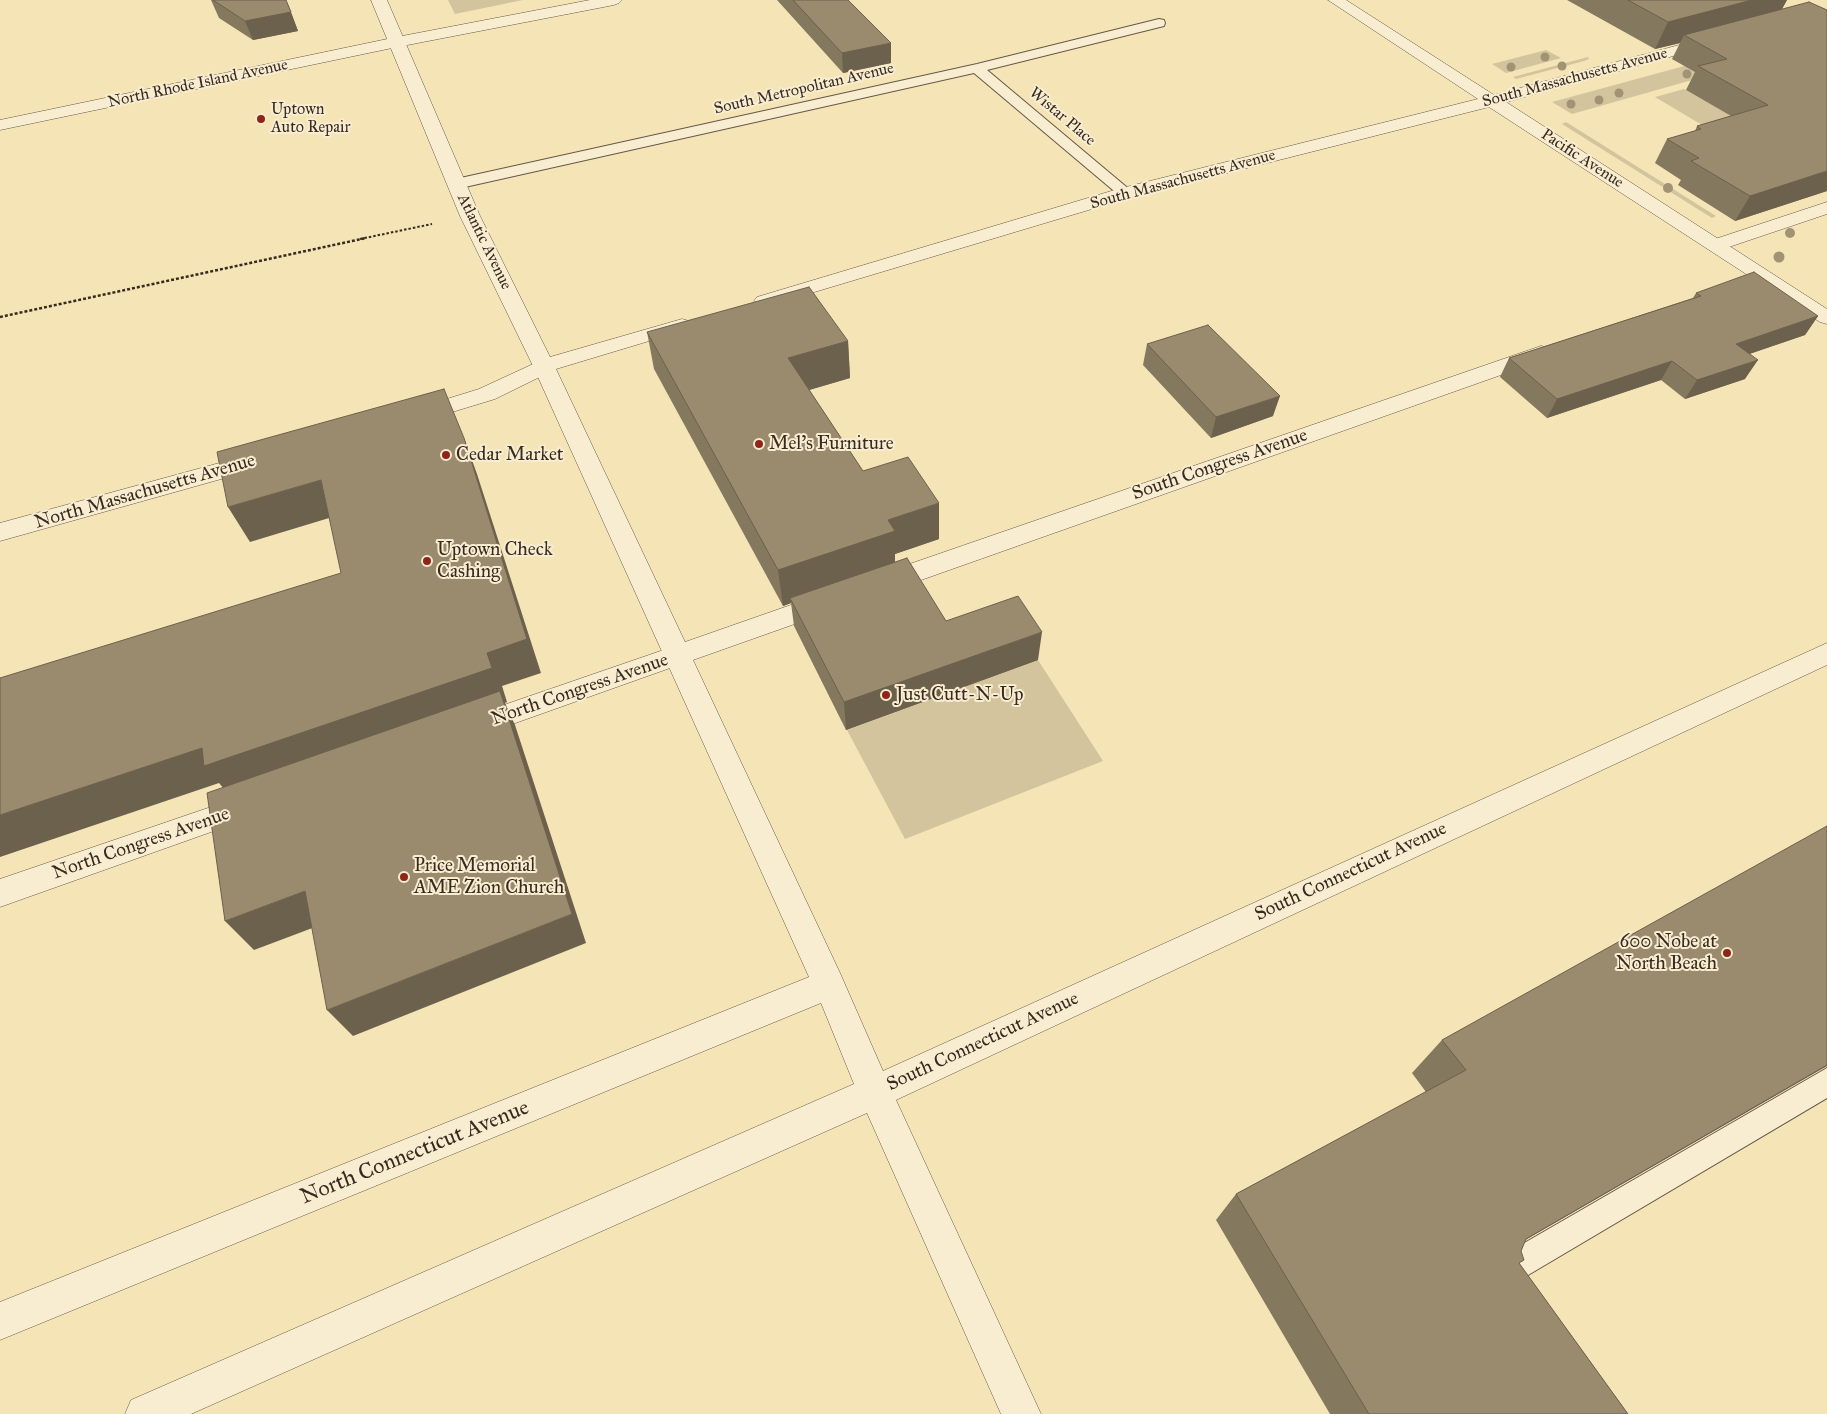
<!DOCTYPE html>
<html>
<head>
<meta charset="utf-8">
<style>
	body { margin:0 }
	canvas { display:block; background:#f4e4b6 }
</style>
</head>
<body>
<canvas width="1827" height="1414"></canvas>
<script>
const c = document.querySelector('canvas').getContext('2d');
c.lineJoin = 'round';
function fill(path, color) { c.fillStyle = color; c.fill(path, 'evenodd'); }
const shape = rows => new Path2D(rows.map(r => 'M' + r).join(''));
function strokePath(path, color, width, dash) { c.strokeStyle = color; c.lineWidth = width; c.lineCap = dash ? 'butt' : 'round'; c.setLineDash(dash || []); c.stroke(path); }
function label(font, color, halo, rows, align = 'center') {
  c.font = font + ' "IM FELL Great Primer",serif'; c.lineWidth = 4; c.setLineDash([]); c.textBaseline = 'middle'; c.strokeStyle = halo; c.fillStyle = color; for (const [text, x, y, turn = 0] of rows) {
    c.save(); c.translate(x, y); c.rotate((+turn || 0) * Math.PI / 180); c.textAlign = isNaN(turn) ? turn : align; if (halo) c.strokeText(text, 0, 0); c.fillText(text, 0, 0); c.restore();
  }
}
const green = shape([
	[448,0,523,0,455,14],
	[1546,50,1561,58,1506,73,1492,64],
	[1777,56,1572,114,1552,102,1710,59],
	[1588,57,1589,59,1584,61,1516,79,1513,77],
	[1684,89,1759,132,1729,141,1655,97],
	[1566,122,1649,174,1716,216,1712,218,1562,124],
	[1038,660,1103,761,905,839,847,730]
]);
const pathFar1 = shape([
	[360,239,432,224]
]);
const path = shape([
	[0,317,366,238]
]);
const service = shape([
	[1159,19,1164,20,1165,23,1164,26,987,70,1130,190,1133,193,1130,196,1125,198,1120,196,974,73,456,189,451,187,448,184,451,181,456,179,977,64,1159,19],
	[1827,1068,1827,1098,1518,1281,1514,1292,1503,1296,1492,1292,1488,1286,1484,1275,1488,1264,1827,1068]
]);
const minor = shape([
	[590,0,622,0,619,3,614,5,397,47,0,130,0,120,397,37,590,0],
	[1827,202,1827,214,1723,249,1716,251,1709,249,1706,245,1709,241,1827,202],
	[544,359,552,361,555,366,552,371,495,399,416,423,408,421,405,416,408,411,479,389,544,359],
	[256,453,264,455,268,461,264,467,0,541,0,523,256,453],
	[678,645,687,648,691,655,687,662,476,737,466,734,462,726,466,718,678,645],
	[246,795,256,798,261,807,256,816,0,907,0,879,246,795]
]);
const tertiary = shape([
	[371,0,387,0,480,216,550,357,682,319,689,321,692,325,689,329,556,369,685,642,828,592,837,595,841,602,837,609,693,660,840,973,883,1071,1827,643,1827,665,896,1100,1041,1414,1001,1414,867,1113,191,1414,125,1414,131,1400,854,1084,821,1003,0,1340,0,1302,809,977,533,366,460,216,371,0],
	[1328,0,1346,0,1494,95,1705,38,1717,38,1719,41,1717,44,1506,102,1827,309,1827,324,1820,322,1489,107,1132,197,771,305,764,307,757,305,754,301,757,297,1118,189,1478,99,1328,0],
	[1541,346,1549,348,1552,353,1549,358,890,591,881,593,872,591,868,584,872,577,1541,346]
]);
const trees = [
	[1545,57,4.5],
	[1562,66,4.5],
	[1511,67,4.5],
	[1687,74,4.5],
	[1619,93,4.5],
	[1599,100,4.5],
	[1571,104,4.5],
	[1668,188,5],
	[1790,233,5],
	[1779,257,5.5]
];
const wall = shape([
	[211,0,286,0,298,31,253,40,219,18],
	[777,0,848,0,891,63,843,73],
	[1567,0,1787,0,1782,9,1827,191,1735,221,1678,185,1681,180,1655,163,1667,139,1695,131,1697,126,1731,116,1686,90,1695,72,1672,59,1680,43,1655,49],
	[1696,293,1818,316,1805,335,1749,354,1745,379,1685,399,1661,380,1547,418,1500,377,1509,358,1693,298],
	[647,332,848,341,850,378,809,390,863,471,939,539,895,554,895,562,946,621,1038,660,846,730,794,626,791,603,783,606,654,369],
	[1147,344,1273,416,1211,438,1143,365],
	[1442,1040,1827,1066,1525,1240,1521,1251,1519,1263,1628,1414,1330,1414,1216,1220,1236,1194,1426,1092,1412,1073]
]);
const shadedWall = shape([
	[1752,0,1787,0,1778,16,1684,35,1680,43,1655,49,1668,22],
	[291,12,298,31,253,40,245,21],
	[891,43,891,63,843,73,842,53],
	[1827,171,1827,191,1735,221,1750,196],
	[1818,316,1805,335,1723,363,1736,344],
	[848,341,850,378,792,395,788,358],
	[1758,360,1745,379,1685,399,1697,380],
	[1672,361,1661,380,1547,418,1557,399],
	[1280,396,1273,416,1211,438,1216,417],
	[464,438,477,474,541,673,502,686,507,702,505,703,515,725,586,943,353,1036,327,1010,572,914,231,797,219,783,0,857,0,815,487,653],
	[321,480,339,515,250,542,228,507],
	[939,503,939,539,895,554,895,567,790,598,791,603,783,606,778,570,888,520],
	[1042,632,1038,660,846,730,844,702],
	[305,891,331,921,254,950,225,921],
	[1827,1065,1827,1066,1821,1069,1487,1262,1526,1239]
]);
const building = shape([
	[213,0,286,0,291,12,245,21,213,0],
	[793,0,848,0,891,43,842,53,793,0],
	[1628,0,1752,0,1668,22,1628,0],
	[1809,2,1827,10,1827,171,1750,196,1691,161,1699,158,1667,139,1701,129,1697,126,1768,105,1698,66,1727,59,1684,35,1809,2],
	[1754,272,1818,316,1736,344,1758,360,1697,380,1672,361,1557,399,1509,358,1701,296,1696,293,1754,272],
	[809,287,848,341,788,358,863,471,908,457,939,503,888,520,895,531,778,570,647,332,809,287],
	[1208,325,1280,396,1216,417,1147,344,1208,325],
	[444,389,464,438,527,639,487,653,492,668,204,766,202,748,0,815,0,678,341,573,321,480,228,507,217,452,444,389],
	[907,558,946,621,1018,596,1042,632,844,702,790,598,907,558],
	[500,691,572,914,327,1010,305,891,225,921,207,793,500,691],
	[1827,826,1827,1065,1526,1239,1521,1251,1524,1260,1519,1263,1628,1414,1369,1414,1236,1194,1466,1070,1442,1040,1827,826]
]);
const markers = [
	[261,119,5,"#8f2418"],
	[759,444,5,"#8f2418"],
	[446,455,5,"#8f2418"],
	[427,561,5,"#8f2418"],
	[886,695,5,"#8f2418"],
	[404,877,5,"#8f2418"],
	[1727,953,5,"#8f2418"]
];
const farStreetnames = [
	["South Massachusetts Avenue",1575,78,-15],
	["North Rhode Island Avenue",198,84,-12],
	["South Metropolitan Avenue",804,89,-13],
	["Wistar Place",1062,117,40],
	["Pacific Avenue",1582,159,33],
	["South Massachusetts Avenue",1183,180,-15],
	["Atlantic Avenue",484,242,64]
];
const farPoinames = [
	["Uptown",271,110],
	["Auto Repair",271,128]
];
const poiNames = [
	["Mel's Furniture",769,444],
	["Cedar Market",456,455],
	["Uptown Check",437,550],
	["Cashing",437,572],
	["Just Cutt-N-Up",896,695],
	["Price Memorial",414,866],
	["AME Zion Church",414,888],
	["600 Nobe at",1717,942,"right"],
	["North Beach",1717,964,"right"]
];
const streetNames = [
	["South Congress Avenue",1220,465,-19],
	["North Massachusetts Avenue",145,492,-16],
	["North Congress Avenue",580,690,-19],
	["North Congress Avenue",141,844,-19],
	["South Connecticut Avenue",1351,872,-25],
	["South Connecticut Avenue",983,1042,-25]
];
const nearStreetnames = [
	["North Connecticut Avenue",415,1153,-22]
];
fill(green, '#d4c49d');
strokePath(service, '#685846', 2);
strokePath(minor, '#685846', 1);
strokePath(tertiary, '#685846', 1);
strokePath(pathFar1, '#392a21', 2, [2.5, 2]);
strokePath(path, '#392a21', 2.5, [3, 2]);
fill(service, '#f8edd0');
fill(minor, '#f8edd0');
fill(tertiary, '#f8edd0');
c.fillStyle = '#a39375';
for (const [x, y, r] of trees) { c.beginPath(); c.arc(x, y, r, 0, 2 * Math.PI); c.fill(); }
fill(wall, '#84785f');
fill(shadedWall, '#6c614d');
fill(building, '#9a8b6e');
strokePath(building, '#6c614d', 1);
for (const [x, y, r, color] of markers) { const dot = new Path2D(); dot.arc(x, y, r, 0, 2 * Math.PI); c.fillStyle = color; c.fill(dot); strokePath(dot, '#f8edd0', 2); }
label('16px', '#392a21', '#f8edd0', farStreetnames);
label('16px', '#392a21', '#f8edd0', farPoinames, 'left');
label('19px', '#392a21', '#f8edd0', poiNames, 'left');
label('19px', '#392a21', '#f8edd0', streetNames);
label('22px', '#392a21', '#f8edd0', nearStreetnames);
</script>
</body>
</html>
